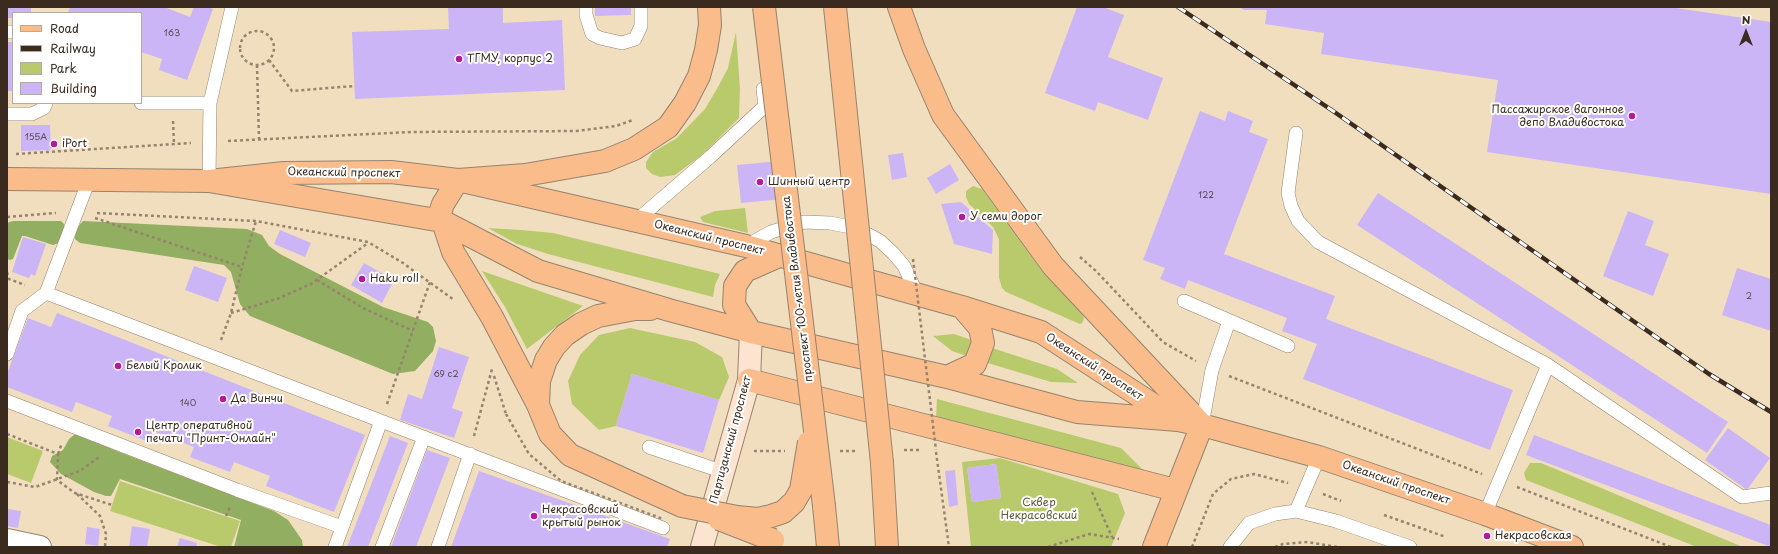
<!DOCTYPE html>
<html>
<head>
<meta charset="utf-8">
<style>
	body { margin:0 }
	#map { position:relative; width:1778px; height:554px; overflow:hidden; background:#f1debf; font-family:"Playpen Sans",sans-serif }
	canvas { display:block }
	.frame { position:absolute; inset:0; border:8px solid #3b2a1e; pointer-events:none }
	.legend { position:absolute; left:12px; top:12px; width:130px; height:92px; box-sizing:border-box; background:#fff; border:1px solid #b1aaa5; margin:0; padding:5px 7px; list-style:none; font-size:12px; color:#3b2a1e }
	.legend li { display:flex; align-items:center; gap:8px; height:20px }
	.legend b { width:20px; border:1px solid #b1aaa5 }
	.north { position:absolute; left:1726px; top:12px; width:40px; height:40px; -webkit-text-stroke:3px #fff; paint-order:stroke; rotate:0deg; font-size:11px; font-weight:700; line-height:16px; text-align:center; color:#3b2a1e }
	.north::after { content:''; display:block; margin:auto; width:14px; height:18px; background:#3b2a1e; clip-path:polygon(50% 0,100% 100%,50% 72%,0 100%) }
</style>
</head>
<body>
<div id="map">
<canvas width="1778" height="554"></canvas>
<div class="frame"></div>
<ul class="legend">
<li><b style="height:5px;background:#f9bc8a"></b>Road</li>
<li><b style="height:5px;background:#3b2a1e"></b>Railway</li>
<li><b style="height:11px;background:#b9ca6d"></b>Park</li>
<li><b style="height:11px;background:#cbb5f6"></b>Building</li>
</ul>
<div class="north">N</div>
</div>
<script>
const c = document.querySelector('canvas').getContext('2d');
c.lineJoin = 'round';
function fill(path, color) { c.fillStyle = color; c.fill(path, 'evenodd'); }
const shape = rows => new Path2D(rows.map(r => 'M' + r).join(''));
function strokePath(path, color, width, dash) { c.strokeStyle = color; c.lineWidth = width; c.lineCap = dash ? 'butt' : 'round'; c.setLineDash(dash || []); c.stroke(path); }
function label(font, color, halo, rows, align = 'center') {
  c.font = font + ' "Playpen Sans",sans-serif'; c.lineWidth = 4; c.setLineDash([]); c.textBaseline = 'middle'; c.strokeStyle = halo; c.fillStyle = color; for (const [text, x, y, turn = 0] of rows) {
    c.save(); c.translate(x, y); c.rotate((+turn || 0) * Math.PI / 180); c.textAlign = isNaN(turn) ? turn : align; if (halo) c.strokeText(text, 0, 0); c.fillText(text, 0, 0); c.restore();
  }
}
const green = shape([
	[736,32,740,89,739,118,702,155,675,175,660,177,652,174,646,168,646,162,653,152,677,138,705,109,718,87,728,68],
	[973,186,982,189,1044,274,1082,313,1084,319,1082,323,1080,324,1006,292,1002,288,999,278,999,239,993,227,969,204,966,197,966,191],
	[745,208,748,233,703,222,700,217,715,211],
	[488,228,521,230,553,233,720,274,715,285,713,297,548,254,517,244],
	[482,271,583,306,527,349,505,307],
	[630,328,695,342,722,357,729,377,719,400,632,374,616,426,599,430,572,404,568,381,580,355,599,335],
	[954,334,978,342,973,358,952,351,933,336],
	[986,346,1057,369,1078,383,1051,382,981,361],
	[937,399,1121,448,1149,476,936,419],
	[7,437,43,451,31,483,7,474],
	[1000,458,1118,494,1125,513,1111,547,971,547,962,462],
	[996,464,1001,498,972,502,967,468],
	[1530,463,1541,463,1743,547,1697,547,1526,480,1524,473],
	[120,481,240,521,231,547,221,547,110,511]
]);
const forest = shape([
	[13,221,61,221,64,224,64,229,59,243,53,245,25,236,22,236,13,259,10,260,7,259,7,223],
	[83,221,247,229,262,235,269,246,280,254,383,307,428,322,433,327,436,341,433,351,415,371,393,374,250,316,240,304,231,272,224,265,80,243,75,239,75,234,77,228],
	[74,435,81,435,119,452,274,511,288,520,302,540,303,547,234,547,241,520,120,479,111,496,106,496,94,492,61,474,50,462,52,456,63,450,69,439]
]);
const building = shape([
	[7,7,31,7,31,13,13,13,13,18,7,18],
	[70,7,164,7,190,17,194,7,208,7,213,9,187,80,159,70,162,59,141,52,141,13,68,13],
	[448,7,503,7,503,23,562,20,565,90,355,99,352,32,449,29],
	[595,7,631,7,631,15,595,16],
	[1077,7,1103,7,1124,15,1108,57,1163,78,1148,120,1098,102,1095,111,1045,93],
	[1239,7,1669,7,1771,22,1771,194,1487,152,1498,80,1321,54,1324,33,1265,24,1267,10,1244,10],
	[7,42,13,42,13,91,7,91],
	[1200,111,1225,121,1228,111,1253,121,1249,132,1268,139,1224,254,1335,296,1326,319,1513,390,1490,450,1303,379,1317,344,1282,331,1287,318,1188,280,1185,289,1160,279,1165,268,1143,260],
	[21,125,50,125,51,150,21,151],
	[903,153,907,177,892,180,888,155],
	[779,161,783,199,741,203,737,165],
	[950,164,959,180,936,194,927,178],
	[1378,193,1728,422,1707,453,1357,225],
	[961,202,993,230,992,254,954,244,941,204],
	[1628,211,1654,221,1645,245,1669,254,1653,296,1603,276],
	[280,230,311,243,305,257,274,244],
	[23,237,46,244,35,276,31,274,29,278,12,272],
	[364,263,394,280,382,303,351,285],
	[194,266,227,278,218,302,185,290],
	[1737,268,1771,279,1771,331,1722,315],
	[57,313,365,435,334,512,266,486,270,476,234,462,230,472,190,457,194,447,153,431,149,442,108,426,112,416,76,402,72,412,7,387,7,374,28,318,51,327],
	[439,347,469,357,452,408,463,412,454,438,400,420,408,394,422,399],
	[632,374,719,400,703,453,616,426],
	[1728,428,1770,458,1747,490,1705,460],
	[1534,435,1771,525,1771,547,1526,455],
	[390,436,408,443,368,547,347,547],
	[427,450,450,458,416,547,391,547],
	[996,464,1001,498,972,502,967,468],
	[955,470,958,505,949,507,945,471],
	[479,471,670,539,667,547,451,547],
	[8,509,21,511,18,528,7,526],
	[132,526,150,529,147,547,129,547],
	[87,527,100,529,98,546,85,544],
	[180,538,197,543,196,547,177,547]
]);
const path = shape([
	'240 48a17 17 0 1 1 34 0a17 17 0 1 1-34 0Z',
	[269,60,292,91,354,86],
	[257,65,259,139],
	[173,121,174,144],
	[228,141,411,132,576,131,616,126,633,120],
	[16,154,191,143],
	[97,213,256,221,368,242,403,263,454,300],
	[7,217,56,213],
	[95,218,242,267],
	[1080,257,1096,271,1163,342,1196,361],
	[7,272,9,279,25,285],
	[317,280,363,308,413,331],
	[231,313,277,299,311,284,368,243],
	[221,340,231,313,242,267,256,221],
	[494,376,506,414],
	[1229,376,1482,474],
	[387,404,430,282],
	[7,434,58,454,57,480,75,493,112,505],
	[474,436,492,369],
	[904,450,921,450],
	[754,451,785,451],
	[840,451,857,451],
	[936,452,949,547],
	[58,454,62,443],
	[7,482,35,487,80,471,99,457],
	[1517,487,1671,547],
	[1092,492,1112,537],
	[77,494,100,516,106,534,105,547],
	[1323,494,1341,501],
	[1384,515,1446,537],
	[226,516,230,507],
	[1048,547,1089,534,1119,539],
	[1192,547,1213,494,1231,479,1254,474,1288,483],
	[1275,547,1283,544,1308,542,1337,547]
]);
const service = shape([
	[586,7,586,15,592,34,600,38,622,43,635,39,641,26,641,7],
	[7,32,13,32],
	[141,103,210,103],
	[7,114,32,114,44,108,46,103],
	[1296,133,1288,193,1291,206,1298,221,1318,242,1548,365,1742,497,1771,493],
	[209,181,210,103,232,7],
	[637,220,710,157,765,106,763,89],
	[746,246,771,232,804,222,830,223,856,228,880,241,893,253,904,266,917,294],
	[46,293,381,421,335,547],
	[1184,301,1288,346],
	[7,354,22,311,46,293,89,180],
	[7,401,237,490,342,527],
	[381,421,663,528],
	[1202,425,1212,370,1229,321],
	[649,447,724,472],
	[1296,511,1319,457],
	[1485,514,1548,365],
	[382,547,424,437],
	[438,547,470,454],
	[1230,547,1249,523,1275,514,1296,511,1336,521,1410,547]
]);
const minor = shape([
	[7,540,40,547]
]);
const secondary = shape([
	[702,547,749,380,751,332]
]);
const primary = shape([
	[899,7,914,49,943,115,1053,266,1202,425],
	[7,179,209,181,284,173,391,172,458,180,746,246,962,307,1041,332,1175,419],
	[458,180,443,204,440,213,453,252,492,317,538,405,550,434,570,455,682,506],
	[209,181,442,221,538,271,669,310,751,332,947,377,1077,412,1178,420,1202,425,1319,457,1485,514,1572,547],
	[751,332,734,305,735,286,745,271,779,256],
	[947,377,975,364,983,343,980,328,962,307],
	[749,380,1175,490],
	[538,405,539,381,546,360,554,347,565,335,581,324,598,316,635,309,650,309],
	[1154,547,1202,425]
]);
const trunk = shape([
	[458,180,525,175,605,161,634,149,668,127,685,103,699,76,706,50,710,25,709,7],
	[882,463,887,547],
	[824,506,828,547]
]);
const rail = shape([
	[1178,7,1333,111,1709,374,1771,412]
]);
const pathBridge = shape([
	[913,259,936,450],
	[506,414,529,454,561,481,663,519]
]);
const primaryBridge = shape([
	[719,519,773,540]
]);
const trunkBridge = shape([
	[764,7,824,506],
	[835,7,882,463],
	[682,506,737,517,758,519,771,516,783,512,794,502,801,490,809,442]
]);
const markers = [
	[459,59,4,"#b5179e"],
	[1632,116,4,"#b5179e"],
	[54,144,4,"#b5179e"],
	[760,182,4,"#b5179e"],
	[962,217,4,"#b5179e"],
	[362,279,4,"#b5179e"],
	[118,366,4,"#b5179e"],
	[223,399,4,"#b5179e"],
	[138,432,4,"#b5179e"],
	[534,516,4,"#b5179e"],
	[1487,536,4,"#b5179e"]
];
const numberNames = [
	["163",172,34],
	["155А",36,138],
	["122",1206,196],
	["2",1749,297],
	["69 с2",446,375],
	["140",188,404]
];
const poiNames = [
	["ТГМУ, корпус 2",467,59],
	["Пассажирское вагонное",1624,110,"right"],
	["депо Владивостока",1624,123,"right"],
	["iPort",62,144],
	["Шинный центр",768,182],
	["У семи дорог",970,217],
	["Haku roll",370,279],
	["Белый Кролик",126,366],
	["Да Винчи",231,399],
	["Центр оперативной",146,426],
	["печати \"Принт-Онлайн\"",146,439],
	["Некрасовский",542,510],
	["крытый рынок",542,523],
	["Некрасовская",1495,536]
];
const streetNames = [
	["Океанский проспект",344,173,1],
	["Океанский проспект",709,238,14],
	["проспект 100-летия Владивостока",798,289,-97],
	["Океанский проспект",1094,367,33],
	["Партизанский проспект",731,440,-75],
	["Океанский проспект",1396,483,19]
];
const parkNames = [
	["Сквер",1039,503],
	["Некрасовский",1039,516]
];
fill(green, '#b9ca6d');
fill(forest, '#92ae60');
fill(building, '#cbb5f6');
strokePath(service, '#96846e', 14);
strokePath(minor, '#96846e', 24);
strokePath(secondary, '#96846e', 24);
strokePath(primary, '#96846e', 24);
strokePath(trunk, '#96846e', 24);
strokePath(path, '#96846e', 2.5, [3, 3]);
strokePath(service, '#fff', 13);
strokePath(minor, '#fff', 22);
strokePath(secondary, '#fde4d0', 22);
strokePath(primary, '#f9bc8a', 22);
strokePath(trunk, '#f9bc8a', 22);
strokePath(rail, '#3b2a1e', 4.5);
strokePath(rail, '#fff', 3, [9]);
strokePath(primaryBridge, '#96846e', 24, []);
strokePath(trunkBridge, '#96846e', 24, []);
strokePath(pathBridge, '#96846e', 2.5, [3, 3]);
strokePath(primaryBridge, '#f9bc8a', 22);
strokePath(trunkBridge, '#f9bc8a', 22);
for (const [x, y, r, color] of markers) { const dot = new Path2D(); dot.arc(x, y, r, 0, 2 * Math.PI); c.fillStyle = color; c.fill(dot); strokePath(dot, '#fff', 1.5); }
label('9px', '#5f4d54', null, numberNames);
label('11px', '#3b2a1e', '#fff', poiNames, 'left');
label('11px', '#3b2a1e', '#fff', streetNames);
label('11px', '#615a36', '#fff', parkNames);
</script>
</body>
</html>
